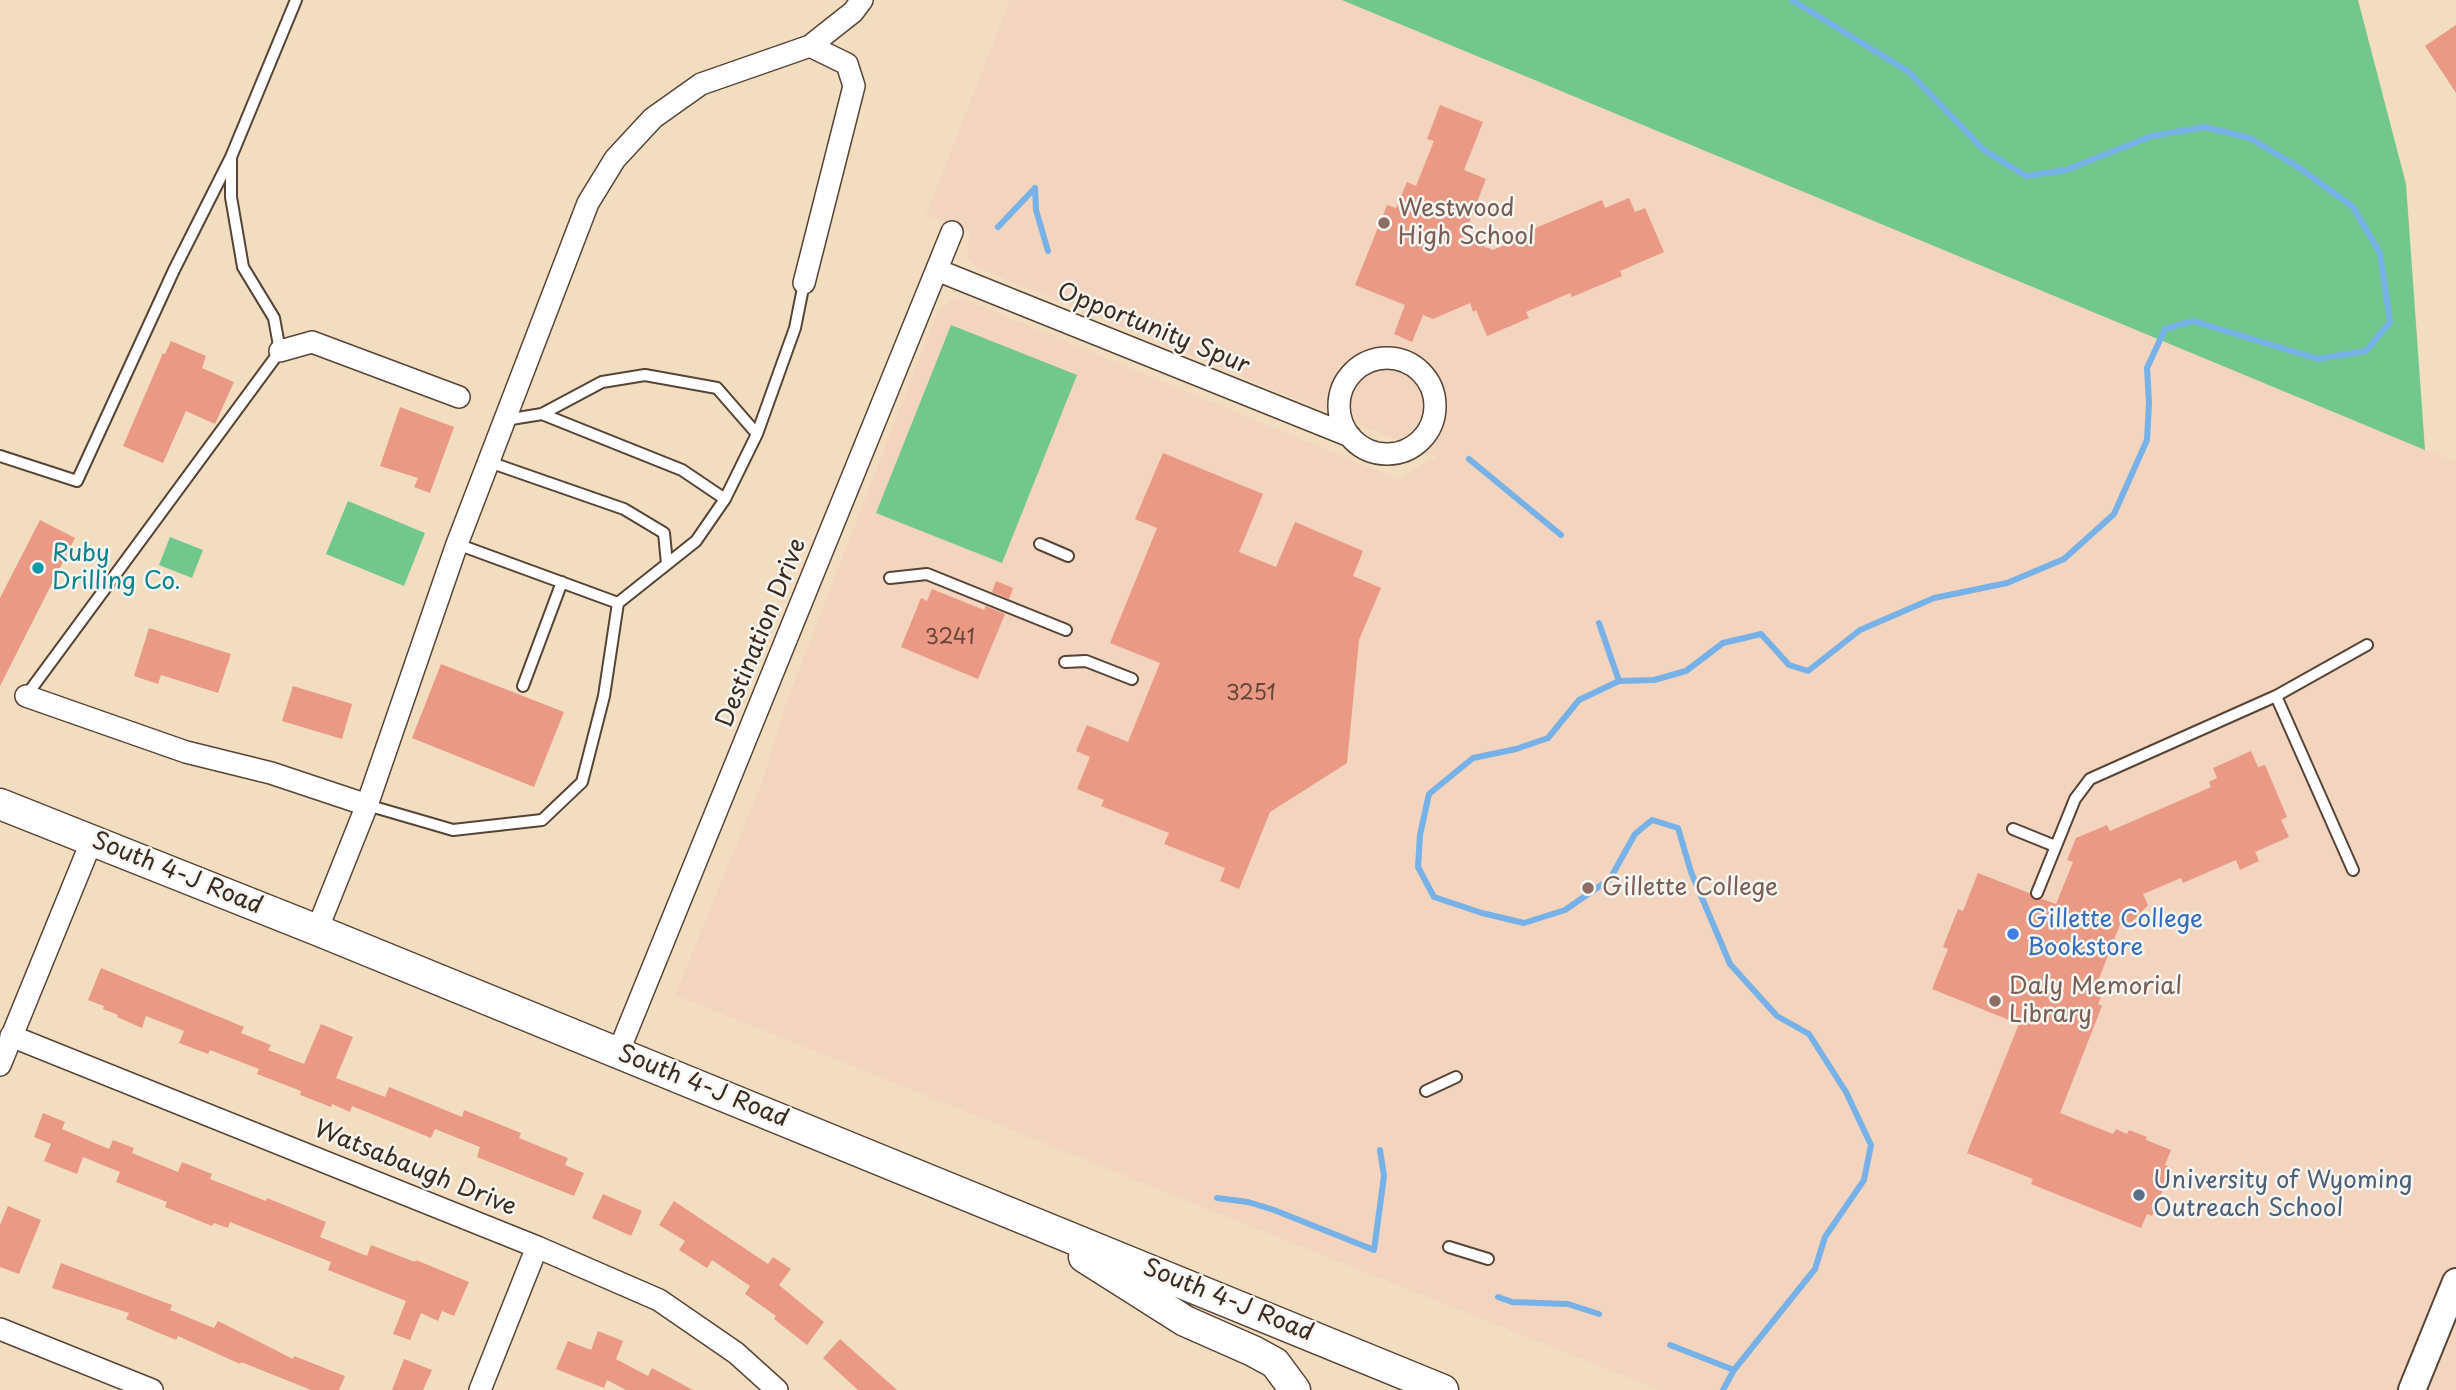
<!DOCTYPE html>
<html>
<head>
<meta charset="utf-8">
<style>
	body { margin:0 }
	canvas { display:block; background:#f2ddc0 }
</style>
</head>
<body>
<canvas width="2456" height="1390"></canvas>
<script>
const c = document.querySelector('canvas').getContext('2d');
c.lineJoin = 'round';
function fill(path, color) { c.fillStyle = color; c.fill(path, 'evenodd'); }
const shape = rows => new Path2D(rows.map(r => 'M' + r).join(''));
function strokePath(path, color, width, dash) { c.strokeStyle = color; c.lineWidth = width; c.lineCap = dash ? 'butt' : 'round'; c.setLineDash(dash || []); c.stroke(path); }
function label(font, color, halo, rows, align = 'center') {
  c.font = font + ' "Playpen Sans",sans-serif'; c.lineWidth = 5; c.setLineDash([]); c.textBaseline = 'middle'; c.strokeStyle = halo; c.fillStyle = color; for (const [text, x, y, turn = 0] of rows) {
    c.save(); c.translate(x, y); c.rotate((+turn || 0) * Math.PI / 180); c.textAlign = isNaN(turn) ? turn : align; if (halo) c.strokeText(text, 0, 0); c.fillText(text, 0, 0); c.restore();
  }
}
const built = shape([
	[1010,0,1342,0,2456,462,2456,1390,1659,1390,675,995,763,780,785,706,939,308,950,301,961,298,1400,480,1418,466,1438,457,976,267,968,257,967,244,971,231,926,215]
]);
const green = shape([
	[1342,0,2358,0,2406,184,2425,450],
	[951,325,1077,375,1002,563,876,513],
	[348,501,425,533,404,586,326,554],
	[170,537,203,550,192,578,159,565]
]);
const stream = shape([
	[1035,188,1036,210,1048,251],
	[998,227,1035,188],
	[1469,459,1561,535],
	[1599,623,1619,681],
	[1217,1198,1248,1202,1274,1210,1374,1250,1384,1176,1380,1150],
	[1498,1297,1512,1302,1568,1304,1599,1314],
	[1670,1345,1734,1370],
	[1723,1390,1734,1370,1815,1269,1825,1237,1864,1180,1871,1145,1846,1092,1809,1034,1777,1016,1730,964,1691,872,1678,828,1652,820,1635,834,1610,879,1565,910,1524,923,1482,913,1434,897,1418,867,1420,835,1429,794,1473,758,1516,749,1548,738,1579,700,1619,681,1654,680,1686,671,1723,643,1761,634,1789,665,1808,671,1860,630,1934,598,2007,583,2064,559,2114,514,2147,440,2149,403,2147,368,2165,329,2193,321,2318,359,2366,351,2390,322,2380,253,2353,207,2298,167,2250,138,2205,127,2152,136,2066,170,2026,176,1984,150,1909,72,1792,0]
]);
const building = shape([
	[2456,25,2456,93,2425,46],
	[1440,105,1483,122,1464,170,1486,179,1463,238,1493,250,1532,233,1531,230,1602,200,1605,208,1629,198,1635,212,1645,208,1664,252,1620,271,1622,276,1572,297,1570,293,1526,312,1529,318,1487,336,1476,310,1473,312,1470,303,1433,319,1423,315,1412,342,1394,334,1405,305,1355,285,1387,205,1396,208,1407,182,1416,186,1434,141,1427,139],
	[171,341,206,356,202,368,234,382,215,424,186,411,163,463,123,446,163,353,165,354],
	[400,407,454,427,430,493,414,487,418,478,380,466],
	[1163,453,1263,494,1239,552,1276,567,1295,522,1363,551,1353,576,1381,588,1359,640,1347,763,1270,812,1239,889,1220,881,1225,868,1164,844,1169,833,1101,806,1104,800,1077,789,1090,757,1076,751,1087,725,1128,742,1160,663,1110,643,1157,528,1135,519],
	[40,520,75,538,0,686,0,598],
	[996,581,1013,588,1009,599,992,592],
	[932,589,984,610,986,606,1005,614,978,679,901,647,921,598,927,601],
	[149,628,231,654,218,693,161,675,158,684,134,676],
	[441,664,564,712,534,787,412,738],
	[293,686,352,704,342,739,282,721],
	[2251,751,2258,767,2265,765,2287,817,2281,820,2289,837,2255,852,2259,861,2240,870,2236,860,2183,883,2181,878,2143,894,2148,905,2129,925,2121,922,2098,981,2106,985,2098,1004,2102,1006,2060,1113,2113,1134,2116,1129,2127,1134,2129,1130,2147,1137,2146,1140,2171,1150,2165,1165,2172,1168,2152,1216,2147,1214,2141,1228,2031,1184,2033,1179,1967,1153,2019,1024,1932,989,1948,949,1943,947,1958,909,1963,911,1978,873,2029,893,2035,900,2042,899,2056,904,2073,862,2067,860,2076,838,2107,825,2110,831,2211,787,2209,782,2217,778,2213,768],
	[101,968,244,1027,241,1033,271,1045,268,1050,304,1064,321,1024,353,1037,336,1078,385,1097,389,1087,462,1117,464,1110,521,1133,519,1138,568,1158,565,1165,584,1173,574,1196,477,1157,480,1147,435,1129,431,1138,352,1106,350,1112,332,1104,331,1107,300,1095,301,1091,257,1074,259,1069,210,1050,208,1054,179,1043,184,1031,146,1016,142,1028,117,1017,118,1015,103,1009,104,1006,88,1000],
	[43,1113,65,1122,62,1129,109,1149,113,1140,134,1148,132,1153,178,1172,182,1162,212,1174,210,1179,266,1201,267,1198,326,1222,320,1237,367,1256,371,1245,415,1262,416,1260,469,1282,454,1316,442,1311,438,1321,421,1313,410,1340,393,1334,406,1301,328,1270,331,1262,230,1222,228,1228,214,1223,212,1226,165,1207,167,1202,116,1182,120,1172,83,1157,77,1174,44,1161,51,1144,34,1137],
	[603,1194,642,1211,631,1236,592,1218],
	[674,1201,768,1264,773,1257,791,1269,779,1285,824,1322,807,1345,774,1319,776,1316,745,1294,750,1286,712,1260,707,1268,679,1250,685,1241,659,1225],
	[8,1206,41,1220,19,1274,0,1267,0,1225],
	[61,1263,172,1305,170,1310,214,1328,218,1321,293,1359,294,1356,345,1376,339,1390,311,1390,241,1362,240,1364,178,1336,176,1340,126,1319,129,1313,52,1288],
	[598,1331,623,1341,616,1359,648,1376,652,1368,693,1390,626,1390,607,1380,604,1388,556,1369,568,1341,591,1350],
	[840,1339,897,1390,858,1390,823,1358],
	[404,1359,432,1370,423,1390,392,1390]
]);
const service = shape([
	[542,414,682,470,725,499],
	[505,420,542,414,602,382,645,375,717,388,757,434],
	[0,456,77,481,174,270,231,157,296,0],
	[489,462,624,509,664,533,667,564],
	[457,544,618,603],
	[1040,544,1068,556],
	[890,578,927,574,1066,630],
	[1065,662,1086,661,1132,679],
	[523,686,562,582],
	[26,696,280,351,274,318,243,267,231,197,231,157],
	[2276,696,2353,870],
	[367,805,453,830,542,820,582,782,604,696,618,603,696,541,725,499,757,434,795,328,804,283],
	[2013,829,2055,846],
	[2037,893,2075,799,2090,779,2276,696,2367,645],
	[1426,1091,1456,1077],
	[1449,1247,1488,1259]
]);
const minor = shape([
	[937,270,1350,436],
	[804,283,854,86,847,64,810,46],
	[280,351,312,342,459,397],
	'1339 406a48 48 0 1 1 96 0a48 48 0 1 1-96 0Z',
	[26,696,186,752,271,773,367,805],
	[317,930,367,805,457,544,588,203,615,159,653,118,701,84,810,46,853,12,862,0],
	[11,1036,537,1247,659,1300,736,1353,777,1390],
	[618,1053,952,232],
	[0,1065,92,840],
	[0,1329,152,1390],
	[480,1390,537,1247]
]);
const tertiary = shape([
	[2412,1390,2456,1282]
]);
const secondary = shape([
	[0,804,317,930,1443,1390],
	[1084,1257,1185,1321,1253,1351,1275,1363,1295,1390]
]);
const markers = [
	[1384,223,7,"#8d6e63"],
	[38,568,7,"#0f9aa8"],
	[1588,888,7,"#8d6e63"],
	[2013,934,7,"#3f7fe0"],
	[1995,1001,7,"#8d6e63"],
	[2139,1195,7,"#5c6f8a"]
];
const numberNames = [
	["3241",950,638],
	["3251",1251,694]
];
const educationNames = [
	["Westwood",1398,209],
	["High School",1398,237],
	["Gillette College",1602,888],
	["Daly Memorial",2009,987],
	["Library",2009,1015]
];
const streetNames = [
	["Opportunity Spur",1153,329,22],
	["Destination Drive",762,633,-68],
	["South 4-J Road",177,874,22],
	["South 4-J Road",703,1087,22],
	["Watsabaugh Drive",415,1169,22],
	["South 4-J Road",1228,1301,22]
];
const cultureNames = [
	["Ruby",52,554],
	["Drilling Co.",52,582]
];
const shopNames = [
	["Gillette College",2027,920],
	["Bookstore",2027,948]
];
const serviceNames = [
	["University of Wyoming",2153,1181],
	["Outreach School",2153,1209]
];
fill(built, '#f3d4bf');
fill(green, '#72c88c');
strokePath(stream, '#76b1e7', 6);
fill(building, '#e99984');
strokePath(service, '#564536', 14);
strokePath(minor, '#564536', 24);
strokePath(tertiary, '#564536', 30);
strokePath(secondary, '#564536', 33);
strokePath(service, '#fff', 10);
strokePath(minor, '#fff', 21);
strokePath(tertiary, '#fff', 26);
strokePath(secondary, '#fff', 30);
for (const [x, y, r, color] of markers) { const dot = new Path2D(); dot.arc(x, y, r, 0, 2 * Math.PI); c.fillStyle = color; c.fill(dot); strokePath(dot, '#f6f6f2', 2.5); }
label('21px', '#664638', null, numberNames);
label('24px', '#785e54', '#f6f6f2', educationNames, 'left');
label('24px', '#3b2a1e', '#f6f6f2', streetNames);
label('24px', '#0d838f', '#f6f6f2', cultureNames, 'left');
label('24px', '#366cbe', '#f6f6f2', shopNames, 'left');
label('24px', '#4e5e75', '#f6f6f2', serviceNames, 'left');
</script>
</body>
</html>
